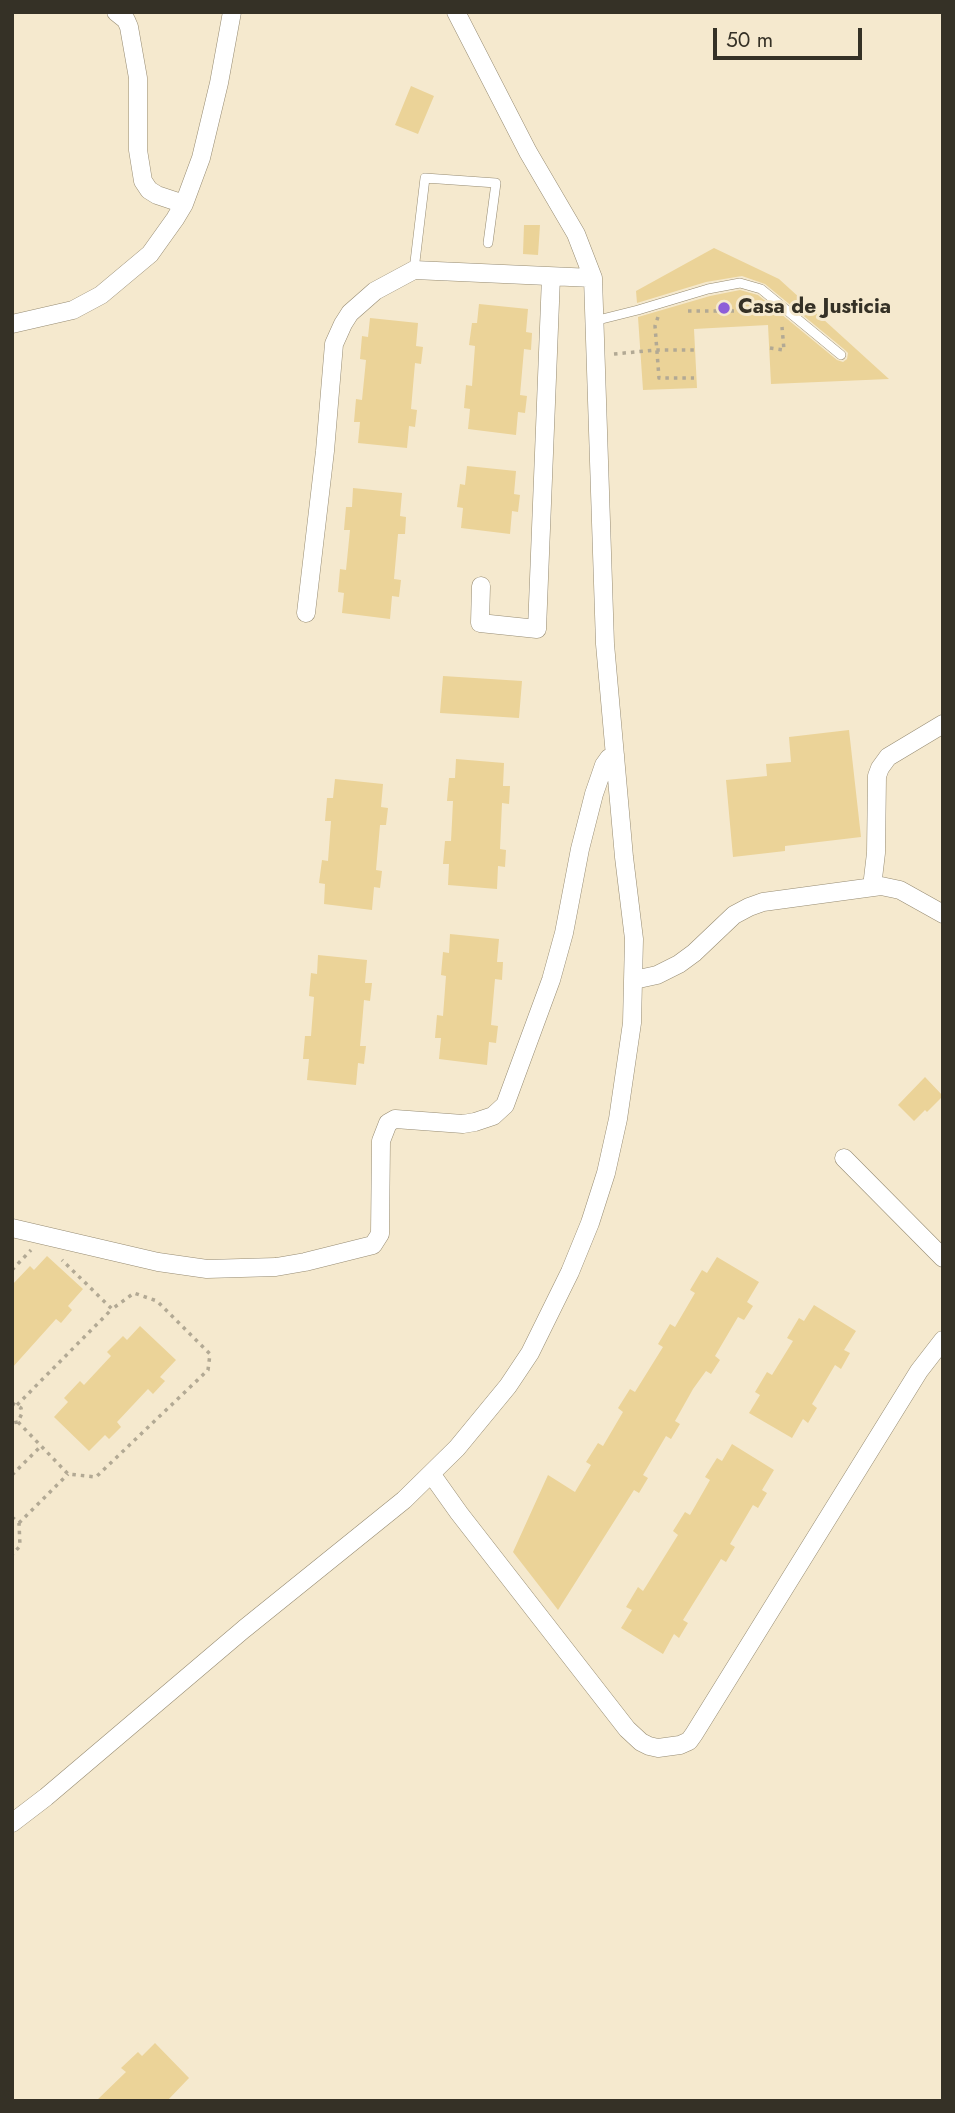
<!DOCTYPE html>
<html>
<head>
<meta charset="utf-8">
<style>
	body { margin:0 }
	#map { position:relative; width:955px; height:2113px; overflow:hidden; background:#f5e9ce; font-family:Jost,sans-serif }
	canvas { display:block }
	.frame { position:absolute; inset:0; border:14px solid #353126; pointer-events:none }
	.scale { position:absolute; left:713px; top:28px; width:149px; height:32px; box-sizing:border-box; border:4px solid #353126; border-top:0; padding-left:9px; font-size:21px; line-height:24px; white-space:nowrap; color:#353126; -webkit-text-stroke:5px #f5e9ce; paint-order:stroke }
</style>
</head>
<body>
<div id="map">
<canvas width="955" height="2113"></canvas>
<div class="frame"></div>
<div class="scale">50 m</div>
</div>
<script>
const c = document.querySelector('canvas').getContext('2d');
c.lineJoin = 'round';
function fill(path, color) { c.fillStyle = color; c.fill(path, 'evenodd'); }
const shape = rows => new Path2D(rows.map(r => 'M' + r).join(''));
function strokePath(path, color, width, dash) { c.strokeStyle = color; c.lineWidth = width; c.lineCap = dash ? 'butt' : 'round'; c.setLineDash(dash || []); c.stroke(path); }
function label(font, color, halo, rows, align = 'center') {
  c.font = font + ' Jost,sans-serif'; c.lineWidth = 6; c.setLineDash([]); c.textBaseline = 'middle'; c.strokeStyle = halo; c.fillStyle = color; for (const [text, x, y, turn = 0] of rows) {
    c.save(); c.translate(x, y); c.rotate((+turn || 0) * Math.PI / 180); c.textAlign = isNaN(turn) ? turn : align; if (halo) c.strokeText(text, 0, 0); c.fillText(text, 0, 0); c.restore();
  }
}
const building = shape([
	[411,86,434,96,418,134,395,125],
	[524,225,540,225,538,255,523,254],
	[714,248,779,279,889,379,771,384,768,325,694,329,697,388,643,390,638,317,710,296,740,290,758,295,837,360,843,362,847,359,848,353,845,350,765,284,742,276,706,282,637,303,636,291],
	[479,304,528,309,526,332,532,333,531,350,524,349,520,395,527,396,525,413,518,412,516,435,468,429,470,409,464,408,466,385,472,386,475,346,469,345,472,323,477,323],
	[370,318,418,323,416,346,423,347,421,364,415,363,411,409,417,410,415,427,409,426,407,448,358,443,360,422,354,422,356,399,362,400,366,360,360,359,362,336,368,337],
	[467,466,516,471,514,494,520,495,518,512,512,511,510,534,461,528,463,508,457,507,460,484,465,485],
	[353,488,402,493,400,516,406,517,405,534,398,534,394,579,401,580,399,597,392,596,390,619,342,613,344,593,338,592,340,569,346,570,350,530,344,530,346,507,352,507],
	[443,676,522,681,519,718,440,713],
	[849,730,861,837,785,846,785,851,733,857,726,780,767,776,766,764,791,762,789,737],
	[456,759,504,763,503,786,510,786,509,804,502,803,500,849,506,850,505,867,498,866,497,889,448,885,449,864,443,864,445,841,451,841,452,822,453,801,447,801,449,778,455,778],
	[335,779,383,784,381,807,388,808,386,825,380,825,376,870,382,871,380,888,374,887,372,910,324,904,325,884,319,883,322,860,328,861,331,821,325,821,327,798,333,798],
	[450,934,499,939,497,962,503,962,502,980,495,979,491,1025,498,1026,496,1043,489,1042,487,1065,439,1059,441,1038,435,1038,437,1015,443,1016,446,976,441,975,443,952,449,953],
	[318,955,367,960,365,983,372,983,370,1001,364,1000,362,1024,360,1046,366,1046,364,1064,358,1063,356,1085,307,1080,309,1059,303,1059,305,1036,311,1036,314,997,309,996,311,973,317,974],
	[925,1077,943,1096,927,1112,925,1110,914,1121,898,1105],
	[47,1256,83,1289,68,1306,72,1310,61,1323,56,1319,12,1368,12,1285,30,1266,34,1270],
	[717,1257,759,1282,747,1302,753,1306,744,1320,738,1317,715,1356,720,1360,711,1374,706,1371,693,1389,675,1421,680,1424,671,1439,666,1436,643,1475,648,1478,639,1493,634,1490,558,1610,513,1552,548,1475,575,1492,591,1465,586,1462,598,1443,603,1446,623,1412,618,1408,630,1389,635,1392,663,1347,658,1344,670,1324,675,1327,695,1293,690,1290,702,1270,707,1273],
	[814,1305,856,1331,844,1350,850,1353,841,1369,835,1365,812,1404,817,1408,808,1423,803,1419,792,1438,749,1413,760,1395,755,1392,767,1372,772,1375,793,1341,787,1338,799,1318,804,1321],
	[140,1326,176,1360,160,1377,165,1381,153,1394,148,1389,117,1422,121,1427,109,1439,105,1435,89,1451,54,1417,68,1402,64,1398,80,1381,84,1385,111,1356,107,1352,123,1336,127,1340],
	[732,1444,774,1470,762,1490,767,1493,758,1508,753,1505,730,1544,735,1547,726,1562,721,1559,683,1620,688,1623,679,1638,674,1634,663,1654,621,1628,632,1610,626,1607,638,1587,643,1591,678,1535,673,1531,685,1512,690,1515,710,1480,705,1477,717,1458,722,1461],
	[155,2043,189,2078,167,2101,96,2101,126,2072,121,2068,138,2052,142,2056]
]);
const path = shape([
	[688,311,764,311],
	[658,317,655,326,659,378,694,378],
	[770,348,784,350,782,327],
	[614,354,656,350,695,350],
	[12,1270,31,1250],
	[12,1403,21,1408,22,1413,18,1422,12,1423],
	[17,1405,112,1309,62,1260],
	[18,1422,68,1474,96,1477,208,1370,210,1354,157,1301,134,1293,112,1309],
	[12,1475,42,1445],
	[12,1517,19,1523,20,1546,12,1555],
	[19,1523,68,1474]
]);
const service = shape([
	[414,270,425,178,496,183,488,243],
	[594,321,638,310,708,289,740,283,761,289,841,355]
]);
const minor = shape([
	[116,12,126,20,129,27,138,78,138,150,143,181,149,190,157,195,184,204],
	[12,324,73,310,101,295,150,254,175,219,184,204,201,158,219,83,232,12],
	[481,586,480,623,537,629,551,277],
	[306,613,325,451,334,344,343,324,350,313,375,291,414,270,593,278],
	[872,887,876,853,877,776,880,768,888,757,943,724],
	[634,980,657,975,679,964,694,953,734,915,749,907,763,902,881,886,900,890,943,914],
	[844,1158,943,1258],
	[12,1228,158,1262,207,1269,276,1267,305,1262,373,1245,380,1234,381,1141,388,1123,395,1119,463,1124,475,1122,493,1116,505,1105,551,980,564,933,580,849,594,794,604,765,609,758,615,755],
	[432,1475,459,1513,627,1729,641,1742,649,1746,658,1748,680,1745,689,1741,694,1734,919,1371,943,1340],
	[12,1823,46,1797,244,1629,404,1500,457,1448,508,1386,530,1353,570,1272,590,1223,606,1173,618,1119,632,1023,634,939,624,857,605,644,593,278,576,234,528,152,456,12]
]);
const markers = [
	[724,308,7,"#8d5ed8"]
];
const poiNames = [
	["Casa de Justicia",738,308]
];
fill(building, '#ebd398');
strokePath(service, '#968b72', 10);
strokePath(minor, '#968b72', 19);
strokePath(path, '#b2a994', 3.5, [3.5, 5]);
strokePath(service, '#fff', 9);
strokePath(minor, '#fff', 18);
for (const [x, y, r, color] of markers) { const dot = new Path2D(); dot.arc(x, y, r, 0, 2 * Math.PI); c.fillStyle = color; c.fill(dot); strokePath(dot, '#f5e9ce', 2.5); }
label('bold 21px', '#353126', '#f5e9ce', poiNames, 'left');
</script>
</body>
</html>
